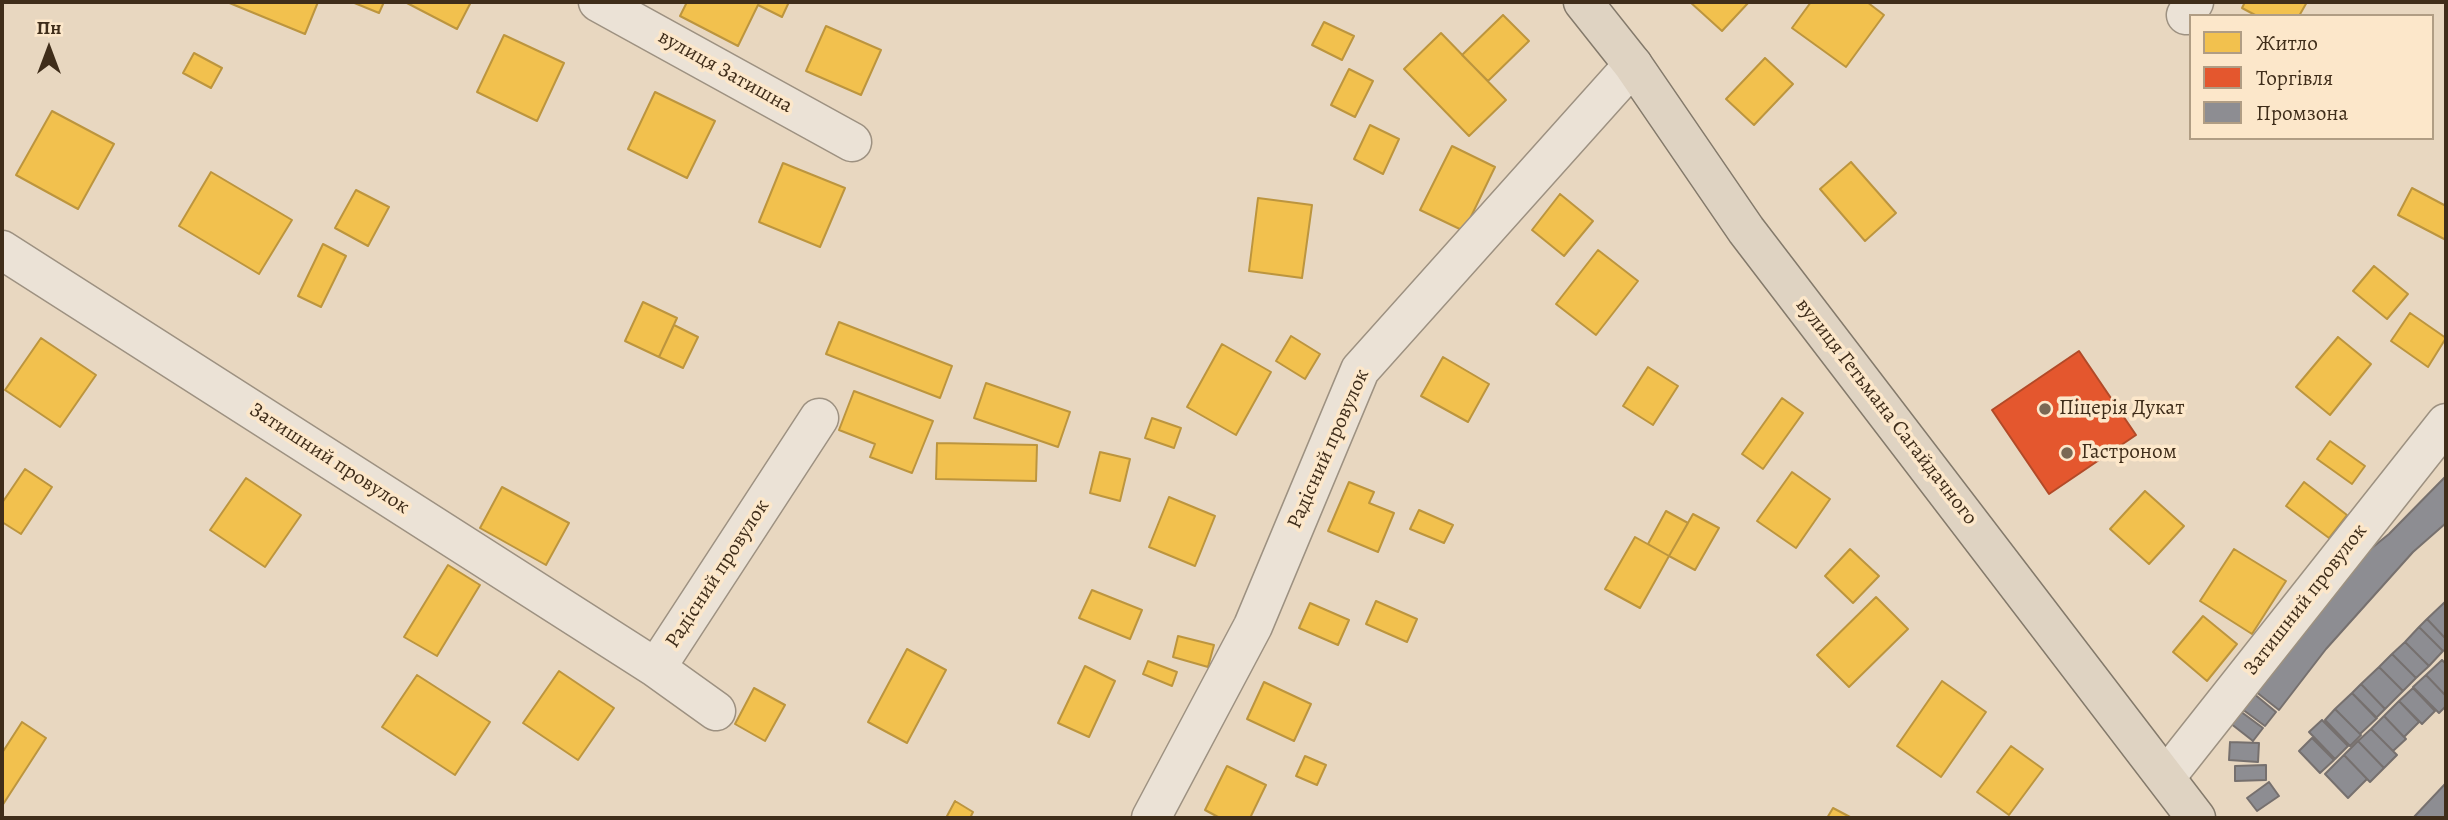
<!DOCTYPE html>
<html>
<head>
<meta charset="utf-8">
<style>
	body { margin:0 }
	#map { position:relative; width:2448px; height:820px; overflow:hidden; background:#e8d7c0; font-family:Alegreya,serif }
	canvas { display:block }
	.frame { position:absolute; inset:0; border:4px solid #3f2d1a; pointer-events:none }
	.legend { position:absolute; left:2189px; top:14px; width:245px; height:126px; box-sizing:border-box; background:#fce7ca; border:2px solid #b09d84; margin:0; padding:9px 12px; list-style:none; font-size:21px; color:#3f2d1a }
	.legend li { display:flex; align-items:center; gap:14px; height:35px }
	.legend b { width:35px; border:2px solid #b09d84 }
	.north { position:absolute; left:14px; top:14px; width:70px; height:70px; -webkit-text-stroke:5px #fce7ca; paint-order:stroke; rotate:0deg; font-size:19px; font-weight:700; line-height:28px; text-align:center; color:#3f2d1a }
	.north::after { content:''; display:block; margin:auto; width:24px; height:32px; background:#3f2d1a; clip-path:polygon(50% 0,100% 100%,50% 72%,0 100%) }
</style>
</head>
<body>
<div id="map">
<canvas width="2448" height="820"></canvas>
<div class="frame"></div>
<ul class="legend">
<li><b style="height:19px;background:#f2c14e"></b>Житло</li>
<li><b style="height:19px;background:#e4572e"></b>Торгівля</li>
<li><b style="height:19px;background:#8d8d92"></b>Промзона</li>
</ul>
<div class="north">Пн</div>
</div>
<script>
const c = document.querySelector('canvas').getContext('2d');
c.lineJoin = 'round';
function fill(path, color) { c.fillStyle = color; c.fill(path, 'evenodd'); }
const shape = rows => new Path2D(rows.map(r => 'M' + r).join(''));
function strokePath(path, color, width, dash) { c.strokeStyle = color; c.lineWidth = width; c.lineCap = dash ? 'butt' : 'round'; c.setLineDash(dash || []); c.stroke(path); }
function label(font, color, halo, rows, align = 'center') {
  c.font = font + ' Alegreya,serif'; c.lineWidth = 7; c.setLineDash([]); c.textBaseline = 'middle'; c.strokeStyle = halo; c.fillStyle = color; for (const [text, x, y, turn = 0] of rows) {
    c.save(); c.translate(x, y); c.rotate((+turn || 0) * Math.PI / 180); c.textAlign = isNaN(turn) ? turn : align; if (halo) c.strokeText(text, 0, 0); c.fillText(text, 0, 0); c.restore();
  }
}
const homes = shape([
	[227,2,318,2,305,34,227,2],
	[352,2,384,2,379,13,352,2],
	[405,2,471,2,457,29,405,2],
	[687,2,789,2,782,17,758,5,738,46,680,16,687,2],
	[1690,2,1749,2,1722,31,1690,2],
	[1811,2,1867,2,1884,15,1846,67,1792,28,1811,2],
	[2245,2,2307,2,2299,16,2257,16,2242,8,2245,2],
	[1503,15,1529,41,1488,81,1462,55,1503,15],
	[1324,22,1354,36,1342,60,1312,45,1324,22],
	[826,26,881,50,861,95,806,71,826,26],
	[1441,33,1506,100,1469,136,1404,69,1441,33],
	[504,35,564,63,537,121,477,92,504,35],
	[194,53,222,68,211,88,183,73,194,53],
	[1765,58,1793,84,1754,125,1726,99,1765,58],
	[1349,69,1373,81,1355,117,1331,105,1349,69],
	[655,92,715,121,687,178,628,149,655,92],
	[52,111,114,144,78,209,16,175,52,111],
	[1370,125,1399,139,1383,174,1354,159,1370,125],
	[1452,146,1495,167,1464,231,1420,210,1452,146],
	[1851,162,1896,213,1865,241,1820,189,1851,162],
	[783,163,845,188,820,247,759,222,783,163],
	[211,172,292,220,259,274,179,226,211,172],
	[2412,188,2446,206,2446,240,2398,215,2412,188],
	[356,190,389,207,368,246,335,228,356,190],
	[1560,194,1593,221,1564,256,1532,230,1560,194],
	[1258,198,1312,205,1302,278,1249,271,1258,198],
	[323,244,346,256,321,307,298,296,323,244],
	[1598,250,1638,281,1596,335,1556,304,1598,250],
	[2374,266,2408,294,2387,319,2353,291,2374,266],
	[643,302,677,318,659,357,625,341,643,302],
	[2410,313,2446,338,2428,367,2391,341,2410,313],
	[839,322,952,366,940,398,826,354,839,322],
	[674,325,698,337,683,368,659,357,674,325],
	[1291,336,1320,354,1305,379,1276,361,1291,336],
	[2338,337,2371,364,2330,415,2296,387,2338,337],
	[41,338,96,375,60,427,5,390,41,338],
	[1222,344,1271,372,1236,435,1187,407,1222,344],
	[1443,357,1489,384,1468,422,1421,396,1443,357],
	[1648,367,1678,386,1653,425,1623,406,1648,367],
	[986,383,1070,412,1058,447,974,418,986,383],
	[854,391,933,421,912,473,870,457,875,444,839,430,854,391],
	[1782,398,1803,413,1763,469,1742,454,1782,398],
	[1152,418,1181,428,1174,448,1145,438,1152,418],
	[2330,441,2365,466,2352,484,2317,459,2330,441],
	[937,443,1037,445,1036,481,936,479,937,443],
	[1100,452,1130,459,1120,501,1090,493,1100,452],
	[25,469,52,487,21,534,2,522,2,503,25,469],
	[1792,472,1830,499,1796,548,1757,521,1792,472],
	[246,478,301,515,265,567,210,530,246,478],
	[1349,482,1374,492,1369,503,1394,513,1378,552,1328,531,1349,482],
	[2304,482,2347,515,2329,538,2286,506,2304,482],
	[502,487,569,523,546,565,480,528,502,487],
	[2145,491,2184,526,2149,564,2110,529,2145,491],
	[1169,497,1215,516,1195,566,1149,547,1169,497],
	[1419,510,1453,525,1444,543,1410,529,1419,510],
	[1666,511,1688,523,1669,556,1648,544,1666,511],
	[1693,514,1719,528,1695,570,1669,556,1693,514],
	[1635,537,1669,556,1640,608,1605,589,1635,537],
	[1850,549,1879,576,1853,603,1825,576,1850,549],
	[2234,549,2286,581,2252,634,2200,601,2234,549],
	[448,565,480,585,437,656,404,637,448,565],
	[1092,590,1142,610,1130,639,1079,618,1092,590],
	[1876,597,1908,629,1849,687,1817,655,1876,597],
	[1376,601,1417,619,1407,642,1366,624,1376,601],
	[1310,603,1349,620,1338,645,1299,628,1310,603],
	[2203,616,2237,644,2207,681,2173,652,2203,616],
	[1178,636,1214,645,1208,667,1173,657,1178,636],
	[907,649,946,670,907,743,868,722,907,649],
	[1148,661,1177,672,1172,686,1143,674,1148,661],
	[1085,666,1115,681,1089,737,1058,723,1085,666],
	[559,671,614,708,578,760,523,723,559,671],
	[417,675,490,722,455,775,382,727,417,675],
	[1942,681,1986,712,1941,777,1897,746,1942,681],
	[1264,682,1311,704,1294,741,1247,719,1264,682],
	[754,688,785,705,765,741,735,724,754,688],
	[22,722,46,738,2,806,2,753,22,722],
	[2011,746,2043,769,2009,815,1977,792,2011,746],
	[1305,756,1326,765,1317,785,1296,776,1305,756],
	[1227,766,1266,785,1250,818,1220,818,1205,810,1227,766],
	[955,801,973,812,970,818,946,818,955,801],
	[1833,808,1852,818,1827,818,1833,808]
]);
const shops = shape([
	[2079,351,2136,435,2049,494,1992,410,2079,351]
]);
const industry = shape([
	[2446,476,2446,523,2413,552,2326,649,2279,710,2255,691,2362,556,2389,534,2446,476],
	[2446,601,2446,639,2427,619,2446,601],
	[2427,619,2446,639,2446,649,2443,651,2419,627,2427,619],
	[2419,627,2443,651,2429,666,2405,642,2419,627],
	[2405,642,2429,666,2416,678,2392,654,2405,642],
	[2392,654,2416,678,2403,691,2379,667,2392,654],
	[2442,660,2446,664,2446,696,2426,675,2442,660],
	[2379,667,2403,691,2385,709,2361,684,2379,667],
	[2426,675,2446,696,2446,706,2439,713,2413,687,2426,675],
	[2361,684,2385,709,2376,718,2352,693,2361,684],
	[2413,688,2435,711,2422,724,2399,701,2413,688],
	[2253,693,2276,712,2265,726,2242,709,2253,693],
	[2352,693,2377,718,2360,734,2335,709,2352,693],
	[2399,701,2419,722,2404,737,2384,716,2399,701],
	[2335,709,2361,735,2350,746,2325,720,2335,709],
	[2240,711,2263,728,2253,741,2230,723,2240,711],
	[2384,716,2406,739,2393,751,2371,729,2384,716],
	[2322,720,2348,746,2335,759,2309,732,2322,720],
	[2371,729,2397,755,2384,768,2358,741,2371,729],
	[2312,738,2334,760,2320,773,2299,751,2312,738],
	[2358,741,2384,768,2370,782,2344,755,2358,741],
	[2230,742,2259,743,2258,762,2229,760,2230,742],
	[2344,755,2367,779,2348,798,2325,774,2344,755],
	[2266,765,2266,780,2235,781,2235,766,2266,765],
	[2269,782,2279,796,2257,811,2247,798,2269,782],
	[2446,783,2446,818,2413,818,2446,783]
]);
const minor = shape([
	[598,2,852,142],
	[2186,15,2194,2],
	[2,250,656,668],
	[716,711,656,668,819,418],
	[2166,777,2446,423],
	[1151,818,1253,626,1360,370,1633,65]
]);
const major = shape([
	[1583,2,1633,65,1746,230,2196,818]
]);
const markers = [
	[2045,409,7,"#7a6854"],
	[2067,453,7,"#7a6854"]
];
const streetNames = [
	["вулиця Затишна",725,72,29],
	["вулиця Гетьмана Сагайдачного",1886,412,52],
	["Радісний провулок",1329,449,-66],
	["Затишний провулок",329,459,33],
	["Радісний провулок",718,574,-57],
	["Затишний провулок",2306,600,-52]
];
const poiNames = [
	["Піцерія Дукат",2059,409],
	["Гастроном",2081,453]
];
fill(homes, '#f2c14e');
strokePath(homes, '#bc953e', 2);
fill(shops, '#e4572e');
strokePath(shops, '#b24a28', 2);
fill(industry, '#8d8d92');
strokePath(industry, '#76706e', 2);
strokePath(minor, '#9d9181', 41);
strokePath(major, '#847a6b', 41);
strokePath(minor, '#ebe2d6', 38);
strokePath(major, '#dfd3c2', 38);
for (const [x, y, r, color] of markers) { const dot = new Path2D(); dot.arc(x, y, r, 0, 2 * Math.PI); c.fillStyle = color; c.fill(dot); strokePath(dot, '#fce7ca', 2.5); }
label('21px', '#3f2d1a', '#fce7ca', streetNames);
label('21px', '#3f2d1a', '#fce7ca', poiNames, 'left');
</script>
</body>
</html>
